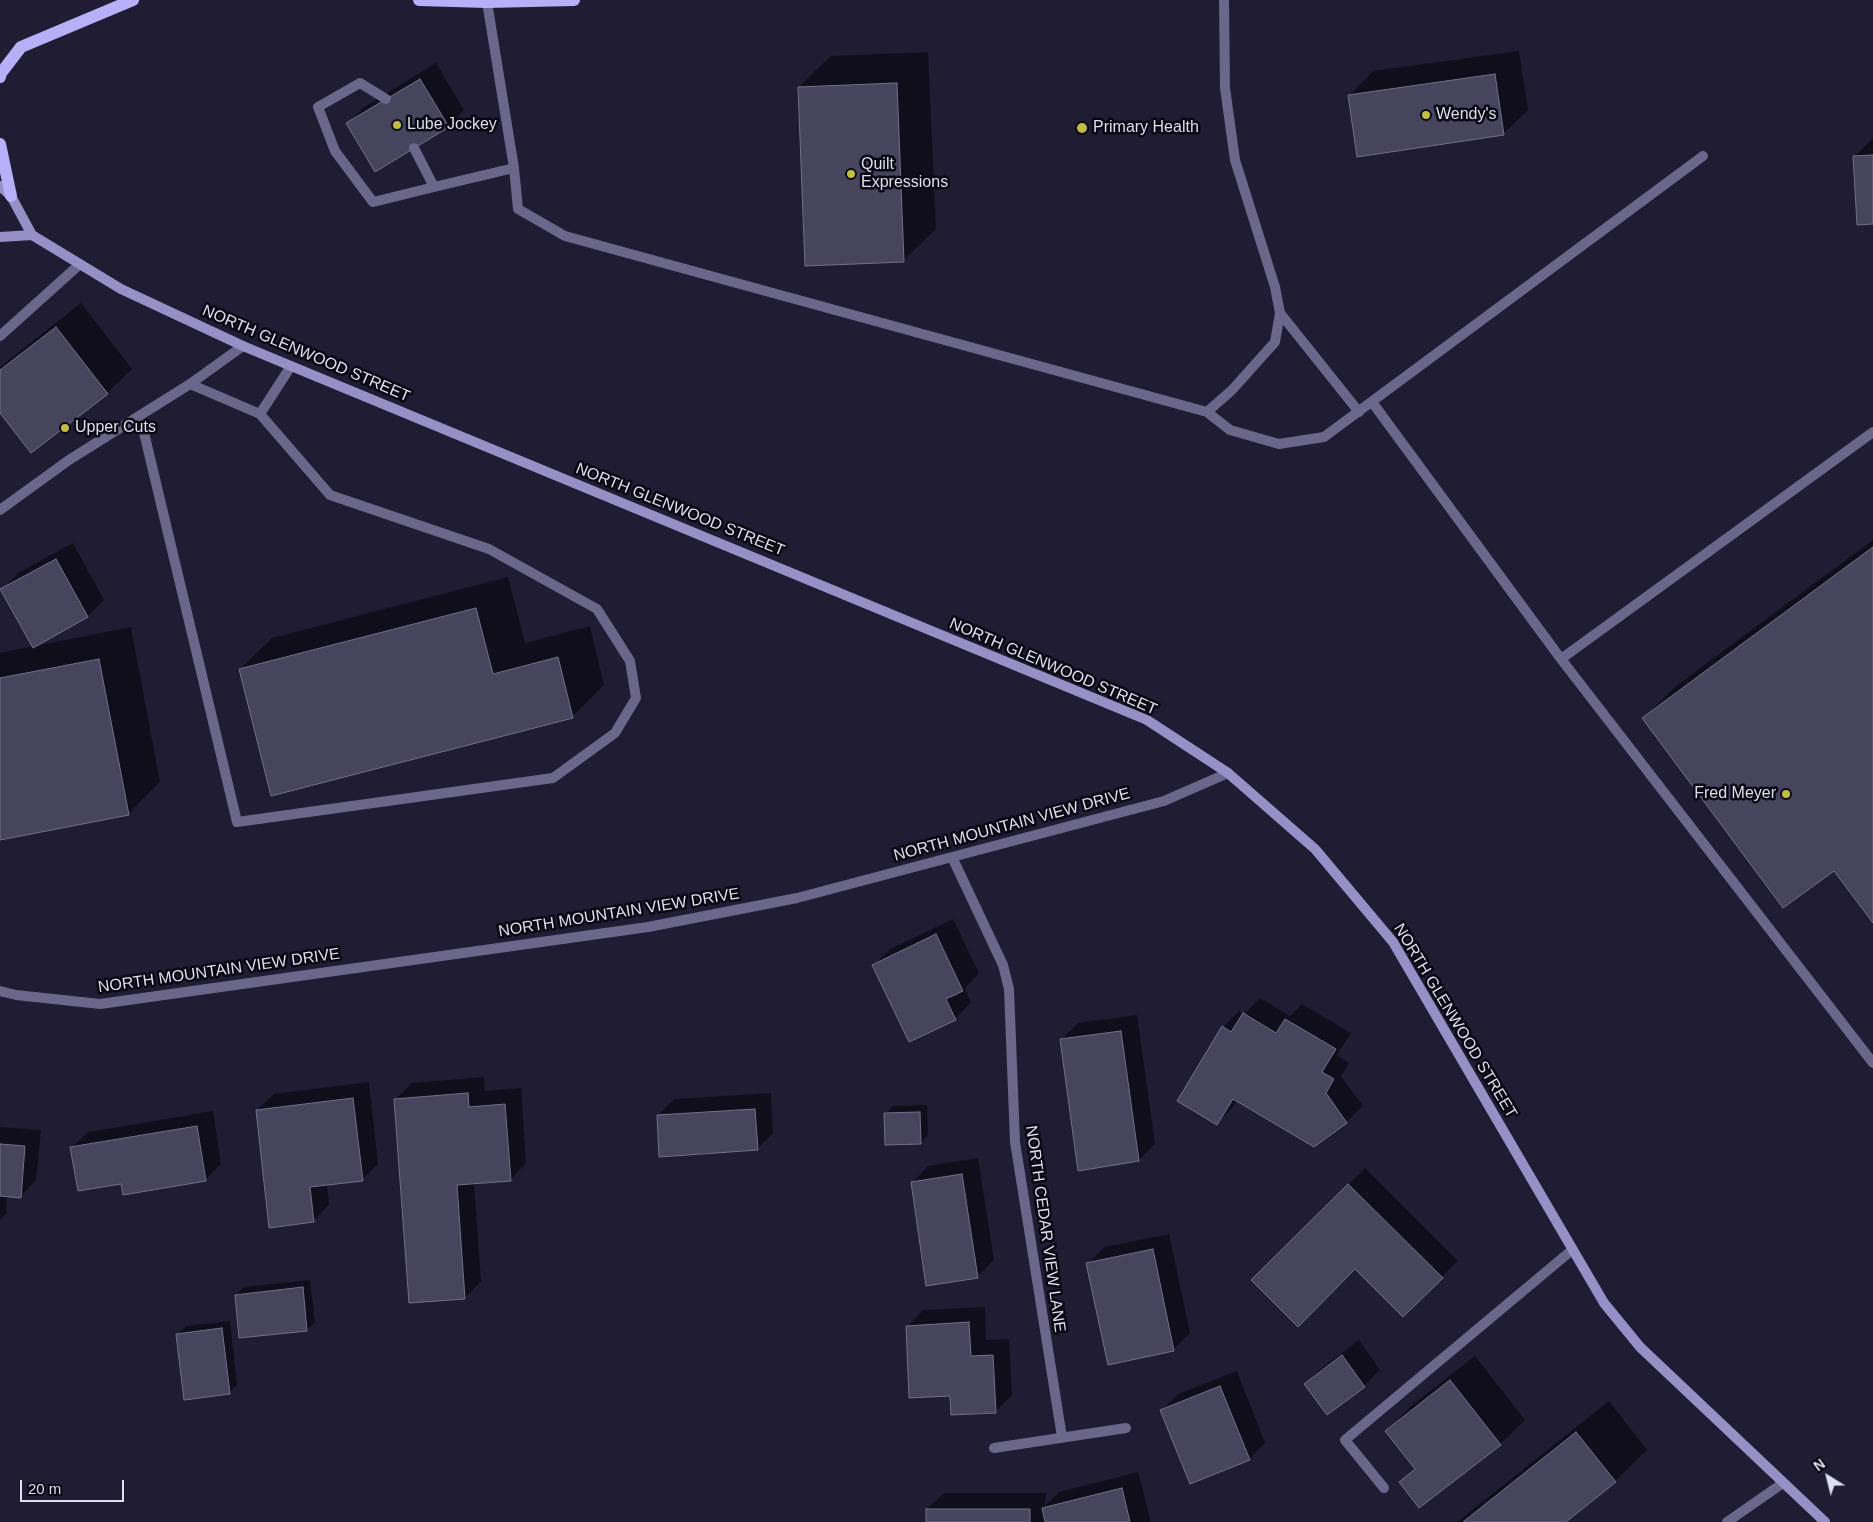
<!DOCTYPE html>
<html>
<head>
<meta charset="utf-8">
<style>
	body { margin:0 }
	#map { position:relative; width:1873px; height:1522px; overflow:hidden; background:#1f1c33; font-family:Helvetica,sans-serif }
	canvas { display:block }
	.north { position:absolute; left:1803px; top:1452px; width:50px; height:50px; -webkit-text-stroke:4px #090812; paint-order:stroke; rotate:324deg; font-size:14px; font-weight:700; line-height:20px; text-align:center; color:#dfdeee }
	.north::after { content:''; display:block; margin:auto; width:18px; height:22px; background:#dfdeee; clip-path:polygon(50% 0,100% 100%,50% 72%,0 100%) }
	.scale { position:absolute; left:20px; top:1480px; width:104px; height:22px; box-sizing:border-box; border:2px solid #dfdeee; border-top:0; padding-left:6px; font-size:15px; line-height:18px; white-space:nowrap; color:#dfdeee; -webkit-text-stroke:4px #090812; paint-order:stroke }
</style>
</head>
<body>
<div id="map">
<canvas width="1873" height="1522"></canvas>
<div class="north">N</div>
<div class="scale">20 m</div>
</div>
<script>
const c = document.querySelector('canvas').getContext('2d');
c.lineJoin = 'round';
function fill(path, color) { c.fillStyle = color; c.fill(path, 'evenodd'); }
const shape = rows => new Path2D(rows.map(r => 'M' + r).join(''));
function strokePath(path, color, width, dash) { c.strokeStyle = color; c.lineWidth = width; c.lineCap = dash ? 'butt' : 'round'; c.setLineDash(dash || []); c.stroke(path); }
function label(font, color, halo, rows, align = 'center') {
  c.font = font + ' Helvetica,sans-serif'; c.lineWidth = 5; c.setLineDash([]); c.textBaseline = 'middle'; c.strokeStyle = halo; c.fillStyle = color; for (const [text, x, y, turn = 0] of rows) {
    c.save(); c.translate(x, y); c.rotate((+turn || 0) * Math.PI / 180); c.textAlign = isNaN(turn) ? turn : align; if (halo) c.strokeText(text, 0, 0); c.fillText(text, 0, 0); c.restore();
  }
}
const shadow = shape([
	[1519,51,1528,110,1503,134,1349,96,1373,71],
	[928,52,936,229,904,260,799,87,831,56],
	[436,63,464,110,448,126,348,123,364,107],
	[1873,138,1873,223,1855,156],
	[81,303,132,369,107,393,0,410,0,367],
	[1873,540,1873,921,1834,869,1644,718,1676,686],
	[73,543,104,600,88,616,35,646,131,627,160,782,128,814,0,839,0,653,33,646,2,590,18,573],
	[508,577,525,643,590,626,604,685,572,717,240,669,272,638],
	[953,919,979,973,965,988,971,1002,955,1019,874,965,890,949],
	[1260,998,1290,1016,1302,1004,1351,1033,1337,1055,1349,1063,1341,1076,1363,1106,1346,1122,1314,1145,1237,1100,1233,1107,1217,1123,1223,1027,1239,1011,1244,1014],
	[1137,1015,1155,1144,1139,1160,1061,1040,1078,1023],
	[484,1077,485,1091,521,1088,526,1163,510,1180,474,1183,481,1281,465,1298,396,1099,412,1083],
	[369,1082,378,1164,362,1180,327,1184,329,1205,313,1221,257,1110,274,1094],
	[771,1093,773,1133,757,1149,658,1115,674,1099],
	[927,1105,928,1135,921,1143,885,1114,893,1106],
	[213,1111,221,1164,205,1180,122,1183,71,1148,88,1132],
	[0,1127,41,1130,36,1180,20,1197,7,1196,6,1214,0,1220],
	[978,1158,994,1260,977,1277,912,1183,928,1166],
	[1365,1168,1458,1261,1403,1315,1355,1267,1253,1280],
	[1169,1234,1190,1333,1173,1350,1088,1264,1104,1247],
	[310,1280,315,1322,307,1330,236,1295,244,1287],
	[985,1307,986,1340,1009,1339,1012,1395,996,1411,951,1394,907,1327,923,1310],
	[230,1321,237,1385,229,1393,178,1334,186,1326],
	[1359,1340,1380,1370,1364,1386,1305,1384,1322,1368],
	[1475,1356,1525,1420,1500,1444,1401,1482,1415,1467,1387,1431,1411,1406],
	[1237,1371,1265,1443,1249,1459,1162,1410,1178,1394],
	[1609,1401,1647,1450,1615,1481,1564,1522,1457,1522],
	[1138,1472,1151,1522,927,1522,927,1509,944,1493,1046,1493,1045,1506,1059,1492]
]);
const building = shape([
	[1495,74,1504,135,1357,157,1348,95,1495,74],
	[420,79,449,127,375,172,346,123,420,79],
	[897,83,904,262,805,266,798,87,897,83],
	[1873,155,1873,224,1857,225,1853,156,1873,155],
	[56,327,108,394,31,453,0,413,0,370,56,327],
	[1873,547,1873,923,1834,871,1783,908,1642,718,1873,547],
	[56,559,88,617,33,648,0,589,56,559],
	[476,608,493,674,558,657,573,718,271,796,239,669,476,608],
	[99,659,129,815,0,840,0,678,99,659],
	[936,934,963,991,946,999,956,1020,909,1042,872,965,936,934],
	[1243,1013,1276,1033,1285,1019,1336,1049,1322,1072,1334,1079,1326,1093,1347,1123,1314,1147,1233,1099,1217,1125,1177,1101,1222,1026,1231,1032,1243,1013],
	[1121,1031,1139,1161,1078,1171,1060,1039,1121,1031],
	[468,1093,469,1107,505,1104,511,1181,457,1185,465,1299,409,1303,394,1099,468,1093],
	[353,1098,363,1181,310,1187,314,1222,269,1228,256,1110,353,1098],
	[755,1109,758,1150,659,1157,657,1115,755,1109],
	[920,1112,921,1144,885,1145,884,1113,920,1112],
	[197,1126,206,1181,123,1195,121,1184,78,1191,70,1147,197,1126],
	[0,1144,25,1146,21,1198,0,1196,0,1144],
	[962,1174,978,1278,926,1286,911,1182,962,1174],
	[1348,1184,1443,1278,1403,1317,1355,1269,1298,1327,1251,1280,1348,1184],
	[1153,1249,1174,1351,1108,1365,1086,1263,1153,1249],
	[303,1287,307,1331,239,1338,235,1295,303,1287],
	[969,1322,971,1356,993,1355,996,1413,951,1415,950,1396,909,1398,906,1326,969,1322],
	[222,1328,230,1394,184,1400,176,1334,222,1328],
	[1342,1355,1365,1387,1327,1415,1304,1384,1342,1355],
	[1450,1380,1501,1445,1419,1508,1399,1482,1415,1469,1385,1431,1450,1380],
	[1220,1386,1250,1460,1190,1484,1160,1410,1220,1386],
	[1576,1432,1616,1482,1566,1522,1463,1522,1576,1432],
	[1122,1488,1130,1522,1045,1522,1042,1508,1122,1488],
	[926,1509,1030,1509,1030,1522,926,1522,926,1509]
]);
const lane = shape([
	[1224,0,1225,88,1235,160,1275,287,1280,313,1359,412],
	[487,2,514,168,518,209,565,236,1207,412,1230,430,1279,444,1324,437,1703,156],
	[386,99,360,83,318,107,335,151,373,202,434,187,414,148],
	[434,187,514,168],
	[0,336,80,264],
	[190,384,260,414],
	[1372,402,1561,659,1873,1063],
	[1207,412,1232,390,1275,342,1280,313],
	[140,416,237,822,553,778,615,733,636,698,630,661,597,609,489,549,330,495,260,414,291,366],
	[0,510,69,460,190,384,243,346],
	[1561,659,1873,432],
	[1384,1488,1345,1440,1572,1250]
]);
const street = shape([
	[952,857,1003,965,1009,989,1015,1142,1062,1437],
	[0,991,16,995,100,1004,648,927,797,898,1164,801,1228,773],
	[994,1448,1126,1428],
	[1727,1522,1783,1483]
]);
const secondary = shape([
	[0,186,11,196,32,235,121,289,243,346,291,366,1147,720,1228,773,1315,849,1393,942,1604,1303,1640,1347,1825,1522],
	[0,237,32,235]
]);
const primary = shape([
	[419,0,487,2,574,0],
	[0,77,1,73,21,47,133,0],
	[0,144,11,196]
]);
const markers = [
	[1426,115,5,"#bfbe41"],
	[397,125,5,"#bfbe41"],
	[1082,128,6,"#bfbe41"],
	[851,174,5,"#bfbe41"],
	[65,428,5,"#bfbe41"],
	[1786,794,5,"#bfbe41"]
];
const poiNames = [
	["Wendy's",1436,115],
	["Lube Jockey",407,125],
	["Primary Health",1093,128],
	["Quilt",861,165],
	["Expressions",861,183],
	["Upper Cuts",75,428],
	["Fred Meyer",1776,794,"right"]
];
const streetNames = [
	["NORTH GLENWOOD STREET",306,354,23],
	["NORTH GLENWOOD STREET",680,510,22],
	["NORTH GLENWOOD STREET",1053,667,23],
	["NORTH MOUNTAIN VIEW DRIVE",1012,825,-15],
	["NORTH MOUNTAIN VIEW DRIVE",619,913,-9],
	["NORTH MOUNTAIN VIEW DRIVE",219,971,-8],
	["NORTH GLENWOOD STREET",1455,1021,59],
	["NORTH CEDAR VIEW LANE",1045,1229,82]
];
fill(shadow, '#0007');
fill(building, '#47445e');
strokePath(building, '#72708b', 1);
strokePath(lane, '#6b678a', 10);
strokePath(street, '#6b678a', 10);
strokePath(secondary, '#9690c7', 10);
strokePath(primary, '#b7aff7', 12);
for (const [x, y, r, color] of markers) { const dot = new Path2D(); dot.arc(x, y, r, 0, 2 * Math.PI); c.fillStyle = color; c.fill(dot); strokePath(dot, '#090812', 2); }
label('16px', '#dfdeee', '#090812', poiNames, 'left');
label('16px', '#dfdeee', '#090812', streetNames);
</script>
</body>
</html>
